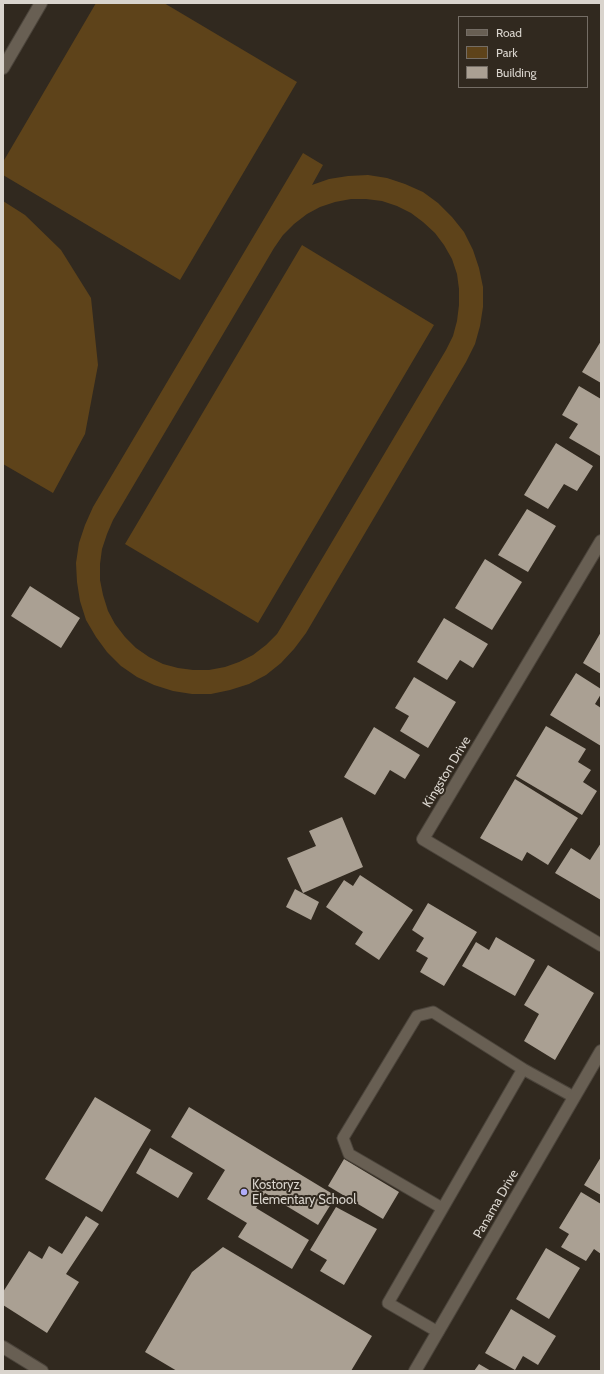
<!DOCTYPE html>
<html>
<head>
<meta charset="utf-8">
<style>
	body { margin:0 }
	#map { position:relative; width:604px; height:1374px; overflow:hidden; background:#31291f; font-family:Cabin,sans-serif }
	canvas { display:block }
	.frame { position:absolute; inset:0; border:4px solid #d9d4cd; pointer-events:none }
	.legend { position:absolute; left:458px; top:16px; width:130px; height:72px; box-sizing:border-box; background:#31291f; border:1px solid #746d65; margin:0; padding:5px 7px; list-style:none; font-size:12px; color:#d9d4cd }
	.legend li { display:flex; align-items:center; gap:8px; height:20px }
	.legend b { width:20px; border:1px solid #746d65 }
</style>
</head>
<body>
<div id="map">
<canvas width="604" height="1374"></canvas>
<div class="frame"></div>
<ul class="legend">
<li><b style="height:5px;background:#685f53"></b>Road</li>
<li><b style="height:11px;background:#5e431a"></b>Park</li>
<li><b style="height:11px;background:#aaa093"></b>Building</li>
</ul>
</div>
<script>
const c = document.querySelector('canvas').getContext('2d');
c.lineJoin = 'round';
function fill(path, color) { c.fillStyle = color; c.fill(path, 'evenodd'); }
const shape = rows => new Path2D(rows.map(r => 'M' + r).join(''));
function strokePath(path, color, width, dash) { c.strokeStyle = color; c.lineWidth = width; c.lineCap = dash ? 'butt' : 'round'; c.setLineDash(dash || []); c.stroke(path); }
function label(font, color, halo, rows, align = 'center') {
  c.font = font + ' Cabin,sans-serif'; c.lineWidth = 4; c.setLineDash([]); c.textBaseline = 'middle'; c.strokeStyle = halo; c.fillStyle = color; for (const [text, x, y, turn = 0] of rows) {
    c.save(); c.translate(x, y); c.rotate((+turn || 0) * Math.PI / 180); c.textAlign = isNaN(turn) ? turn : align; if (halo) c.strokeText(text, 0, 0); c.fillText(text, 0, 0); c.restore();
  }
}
const green = shape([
	[96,3,164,3,297,82,180,280,3,175,3,162],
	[303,153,323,165,312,185,329,179,348,176,368,175,387,178,405,184,423,192,438,203,452,217,464,232,473,250,479,268,483,287,483,307,480,326,475,344,466,362,306,633,294,649,281,663,266,675,249,684,230,690,211,694,192,694,173,691,154,685,137,677,121,666,107,652,96,637,86,620,80,601,77,582,76,563,79,543,85,525,93,507],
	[351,199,366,199,382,201,397,206,411,213,423,222,435,233,444,245,452,259,457,274,459,289,459,305,457,321,453,336,446,350,285,621,277,634,266,645,253,655,239,662,225,667,209,670,193,670,178,668,163,664,149,657,136,648,125,637,115,624,108,611,103,595,100,580,100,564,102,549,107,534,113,520,274,248,283,235,294,224,307,214,320,207,335,202],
	[3,201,25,215,61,250,91,298,98,365,85,434,53,493,3,464],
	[302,245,434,325,258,623,125,544]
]);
const building = shape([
	[601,341,601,383,582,372],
	[579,386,601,399,601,455,600,456,569,438,578,424,562,415],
	[556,443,593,466,577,491,564,484,548,509,524,495],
	[527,509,556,526,528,572,498,555],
	[485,559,522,582,492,630,455,608],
	[30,586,80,618,61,648,11,616],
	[444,618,488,644,473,668,460,660,447,680,417,662],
	[601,632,601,674,583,663],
	[576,673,601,689,601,694,595,704,601,708,601,746,550,715],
	[414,677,456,702,428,748,400,731,409,716,395,708],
	[546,726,586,749,578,762,591,770,583,782,597,791,582,815,516,776],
	[374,727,420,755,405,779,390,770,375,795,344,777],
	[515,779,578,818,548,865,527,852,522,861,480,838],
	[342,817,363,867,303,893,287,858,316,846,309,831],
	[601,843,601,900,555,873,571,848,590,860],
	[360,875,413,910,379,960,355,944,363,932,326,907,344,880,353,886],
	[295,889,319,902,311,920,286,907],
	[428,903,477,932,444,986,420,972,428,958,416,951,424,938,412,930],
	[496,937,535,960,515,996,462,966,476,942,489,950],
	[548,965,594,993,555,1060,524,1041,539,1014,524,1005],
	[95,1097,151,1130,102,1212,45,1179],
	[189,1107,336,1196,318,1225,265,1193,256,1208,309,1240,292,1269,238,1237,247,1223,207,1199,225,1170,171,1137],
	[150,1148,193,1173,178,1198,136,1173],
	[601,1157,601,1195,584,1185],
	[344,1159,399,1192,383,1219,328,1186],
	[581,1192,601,1204,601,1254,594,1249,586,1261,561,1247,569,1234,559,1228],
	[336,1207,377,1229,344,1285,320,1271,327,1260,310,1250],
	[86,1216,99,1224,66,1274,79,1282,47,1333,3,1305,3,1292,29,1251,42,1259,49,1246,62,1254],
	[223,1247,372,1336,351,1371,177,1371,145,1352,192,1272],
	[546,1248,580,1268,549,1319,516,1299],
	[511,1309,556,1336,538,1365,523,1356,515,1370,485,1353],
	[479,1364,491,1371,474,1371]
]);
const service = shape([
	[442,1208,349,1154,343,1138,417,1016,433,1012,523,1069],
	[438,1332,388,1303,497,1114,523,1069,574,1097]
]);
const minor = shape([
	[601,541,423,839,601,945],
	[415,1371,601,1051]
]);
const tertiary = shape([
	[3,68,41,3],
	[3,1347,42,1371]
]);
const markers = [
	[244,1192,4,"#b1adfa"]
];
const streetNames = [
	["Kingston Drive",447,772,-59],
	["Panama Drive",496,1204,-60]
];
const poiNames = [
	["Kostoryz",252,1185],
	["Elementary School",252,1200]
];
fill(green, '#5e431a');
fill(building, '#aaa093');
strokePath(service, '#4b443b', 13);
strokePath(minor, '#4b443b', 14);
strokePath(tertiary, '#4b443b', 14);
strokePath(service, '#685f53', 11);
strokePath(minor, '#685f53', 12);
strokePath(tertiary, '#685f53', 12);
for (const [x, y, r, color] of markers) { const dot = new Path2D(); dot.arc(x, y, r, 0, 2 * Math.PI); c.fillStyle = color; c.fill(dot); strokePath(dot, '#31291f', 1.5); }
label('13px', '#d9d4cd', '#31291f', streetNames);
label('13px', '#d9d4cd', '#31291f', poiNames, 'left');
</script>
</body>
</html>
